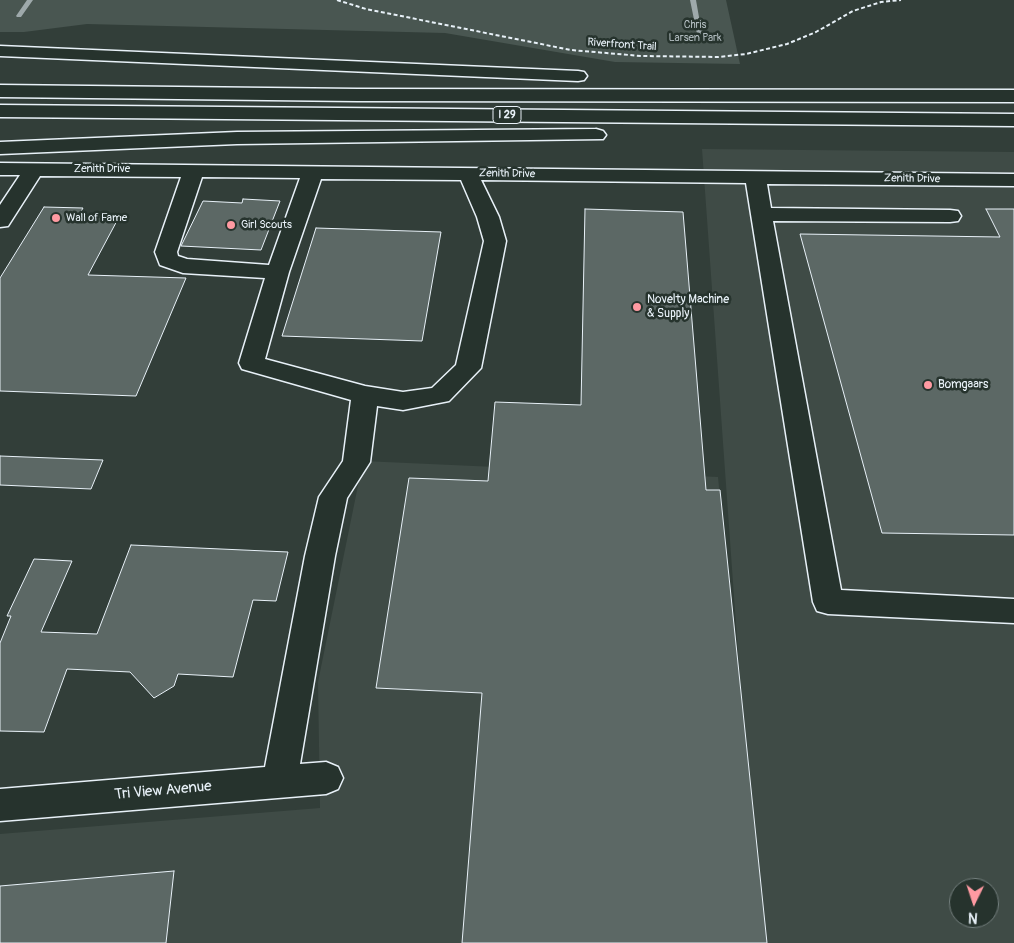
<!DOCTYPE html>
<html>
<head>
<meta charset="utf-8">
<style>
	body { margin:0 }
	#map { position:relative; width:1014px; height:943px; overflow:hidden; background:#323e39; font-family:Pangolin,sans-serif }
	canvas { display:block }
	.north { position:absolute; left:949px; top:878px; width:50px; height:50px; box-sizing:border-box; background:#26332d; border:1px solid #747f7e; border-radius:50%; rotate:184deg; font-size:14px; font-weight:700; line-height:20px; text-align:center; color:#e8f1f8 }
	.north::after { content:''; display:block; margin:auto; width:18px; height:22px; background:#ff9aa2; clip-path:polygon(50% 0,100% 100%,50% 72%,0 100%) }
</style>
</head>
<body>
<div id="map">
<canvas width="1014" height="943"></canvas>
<div class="north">N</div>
</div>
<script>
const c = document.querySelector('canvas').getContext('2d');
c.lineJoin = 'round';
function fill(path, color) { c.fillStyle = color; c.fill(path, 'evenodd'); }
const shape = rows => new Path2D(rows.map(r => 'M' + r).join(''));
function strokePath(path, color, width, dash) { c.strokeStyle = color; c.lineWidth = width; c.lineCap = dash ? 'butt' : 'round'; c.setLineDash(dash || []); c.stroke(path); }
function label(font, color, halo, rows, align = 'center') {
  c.font = font + ' Pangolin,sans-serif'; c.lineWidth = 5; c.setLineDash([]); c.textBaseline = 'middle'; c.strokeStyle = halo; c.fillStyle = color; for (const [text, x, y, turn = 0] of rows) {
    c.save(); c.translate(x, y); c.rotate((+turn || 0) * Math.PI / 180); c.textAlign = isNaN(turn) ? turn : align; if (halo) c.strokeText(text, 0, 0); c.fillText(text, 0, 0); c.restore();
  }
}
const built = shape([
	[702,149,1014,152,1014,943,0,943,0,834,320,808,318,682,363,461,718,477,747,778],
	[959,888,989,888,989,918,959,918]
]);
const green = shape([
	[0,0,726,0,740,64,615,62,445,33,87,24,24,32,0,32]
]);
const stream = shape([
	[27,0,33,0,21,17,17,17,16,16,27,0],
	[690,0,696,0,703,40,698,39,690,0]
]);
const building = shape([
	[243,199,280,201,261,250,181,246,203,201,242,203,243,199],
	[44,207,83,208,79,215,119,217,88,275,186,278,136,396,0,391,0,278,44,207],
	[585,209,683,212,706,490,720,490,767,943,462,943,482,693,376,688,409,478,488,481,495,402,581,405,585,209],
	[986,209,1014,209,1014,535,882,533,800,234,1000,237,986,209],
	[316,228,441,232,422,341,282,336,316,228],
	[0,456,103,460,91,489,0,485,0,456],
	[131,545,288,552,276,601,253,600,233,677,178,674,174,686,154,698,130,672,67,669,44,732,0,731,0,643,11,616,7,616,34,559,72,561,41,632,97,634,131,545],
	[174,871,166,943,0,943,0,886,174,871]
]);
const path = shape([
	[337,0,366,9,571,50,641,56,718,57,746,54,787,44,816,32,853,11,881,2,901,0]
]);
const minor = shape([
	[0,163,1014,174,1014,186,767,184,771,208,950,210,958,211,961,216,958,221,950,222,773,221,841,590,1014,599,1014,623,828,614,817,611,813,602,746,183,481,180,499,217,506,241,481,368,449,401,403,410,377,406,370,462,347,498,335,556,300,764,326,762,338,767,343,778,338,789,326,794,0,821,0,789,265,767,305,556,319,497,343,461,351,400,242,369,239,363,265,278,183,273,160,265,155,252,181,177,40,176,8,226,0,227,0,205,20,175,0,175,0,163],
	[202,177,300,178,269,265,187,259,178,256,177,252,202,177],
	[321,179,461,180,477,217,484,241,456,365,432,388,403,392,365,386,265,359,289,272,321,179]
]);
const highway = shape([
	[0,46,578,71,584,72,587,76,584,80,578,81,0,56,0,46],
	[0,85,357,89,1014,90,1014,102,357,101,0,97,0,85],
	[0,105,1014,114,1014,126,0,117,0,105],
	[596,129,603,131,606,135,603,139,237,144,0,154,0,142,237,132,596,129]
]);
const markers = [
	[56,218,5,"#ff9aa2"],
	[231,225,5,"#ff9aa2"],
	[637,307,5,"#ff9aa2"],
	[928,385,5,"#ff9aa2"]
];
const farParknames = [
	["Chris",695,25],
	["Larsen Park",695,38]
];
const farStreetnames = [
	["Riverfront Trail",622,45,4],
	["Zenith Drive",102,169],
	["Zenith Drive",507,174,1],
	["Zenith Drive",912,179,1]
];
const shields = [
	[507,115,28]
];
const shieldNames = [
	["I 29",507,115]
];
const farPoinames = [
	["Wall of Fame",66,218],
	["Girl Scouts",241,225]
];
const poiNames = [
	["Novelty Machine",647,300],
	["& Supply",647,314],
	["Bomgaars",938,385]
];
const nearStreetnames = [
	["Tri View Avenue",163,791,-5]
];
fill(built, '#3f4b46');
fill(green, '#495651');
fill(stream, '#9ea9ab');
fill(building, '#5c6865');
strokePath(building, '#e8f1f8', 1);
strokePath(minor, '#e8f1f8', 3);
strokePath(highway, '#e8f1f8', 3);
strokePath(path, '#e8f1f8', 2, [4, 2.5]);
fill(minor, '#26332d');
fill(highway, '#26332d');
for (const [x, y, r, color] of markers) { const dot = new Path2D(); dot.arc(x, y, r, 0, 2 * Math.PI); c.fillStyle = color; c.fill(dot); strokePath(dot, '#26332d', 2); }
label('11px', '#b0bbbe', '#26332d', farParknames);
label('11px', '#e8f1f8', '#26332d', farStreetnames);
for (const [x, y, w] of shields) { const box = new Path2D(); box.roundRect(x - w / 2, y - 8.5, w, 17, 4); c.fillStyle = '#26332d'; c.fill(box); strokePath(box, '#e8f1f8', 1); }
label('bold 11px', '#e8f1f8', null, shieldNames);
label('11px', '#e8f1f8', '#26332d', farPoinames, 'left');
label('12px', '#e8f1f8', '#26332d', poiNames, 'left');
label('15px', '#e8f1f8', '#26332d', nearStreetnames);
</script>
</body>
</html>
